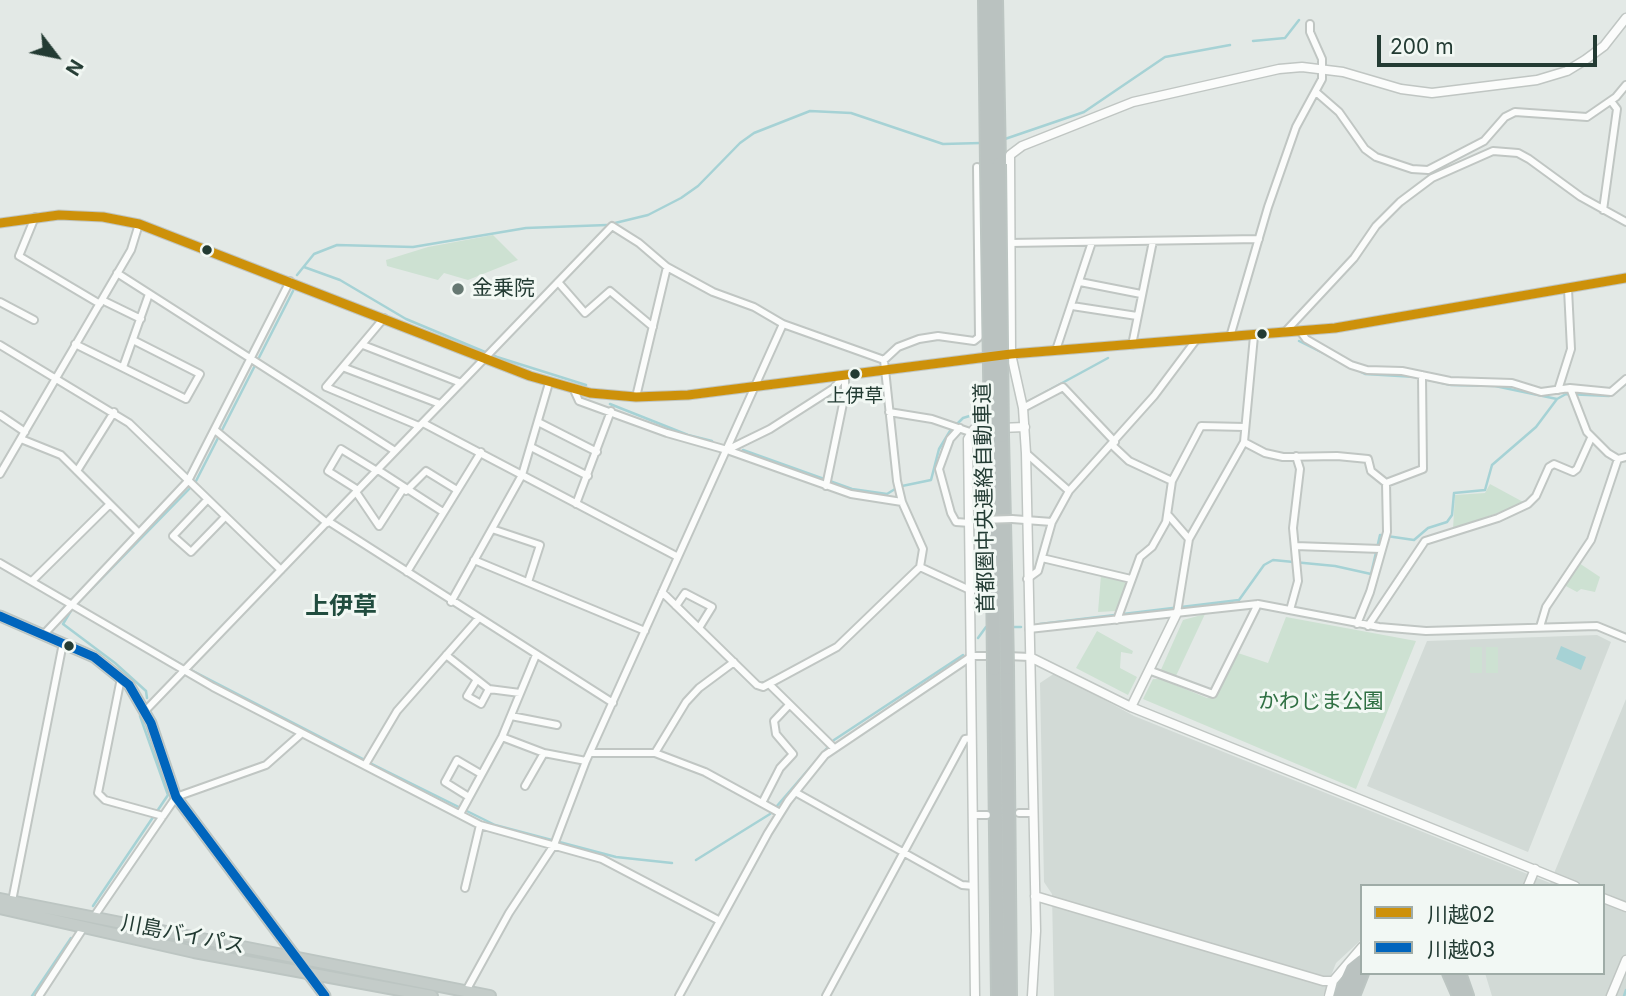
<!DOCTYPE html>
<html>
<head>
<meta charset="utf-8">
<style>
	body { margin:0 }
	#map { position:relative; width:1626px; height:996px; overflow:hidden; background:#e3e9e6; font-family:Inter,"Noto Sans JP",sans-serif }
	canvas { display:block }
	.legend { position:absolute; left:1360px; top:884px; width:245px; height:91px; box-sizing:border-box; background:#f2f8f4; border:2px solid #9faca7; margin:0; padding:9px 12px; list-style:none; font-size:21px; color:#233b33 }
	.legend li { display:flex; align-items:center; gap:14px; height:35px }
	.legend b { width:35px; border:2px solid #9faca7 }
	.north { position:absolute; left:21px; top:21px; width:70px; height:70px; -webkit-text-stroke:5px #f2f8f4; paint-order:stroke; rotate:122deg; font-size:19px; font-weight:700; line-height:28px; text-align:center; color:#233b33 }
	.north::after { content:''; display:block; margin:auto; width:24px; height:32px; background:#233b33; clip-path:polygon(50% 0,100% 100%,50% 72%,0 100%) }
	.scale { position:absolute; left:1377px; top:35px; width:220px; height:32px; box-sizing:border-box; border:4px solid #233b33; border-top:0; padding-left:9px; font-size:21px; line-height:24px; white-space:nowrap; color:#233b33; -webkit-text-stroke:5px #f2f8f4; paint-order:stroke }
</style>
</head>
<body>
<div id="map">
<canvas width="1626" height="996"></canvas>
<ul class="legend">
<li><b style="height:9px;background:#cd910a"></b>川越02</li>
<li><b style="height:9px;background:#0065bd"></b>川越03</li>
</ul>
<div class="north">N</div>
<div class="scale">200 m</div>
</div>
<script>
const c = document.querySelector('canvas').getContext('2d');
c.lineJoin = 'round';
function fill(path, color) { c.fillStyle = color; c.fill(path, 'evenodd'); }
const shape = rows => new Path2D(rows.map(r => 'M' + r).join(''));
function strokePath(path, color, width, dash) { c.strokeStyle = color; c.lineWidth = width; c.lineCap = dash ? 'butt' : 'round'; c.setLineDash(dash || []); c.stroke(path); }
function label(font, color, halo, rows, align = 'center') {
  c.font = font + ' Inter,"Noto Sans JP",sans-serif'; c.lineWidth = 6; c.setLineDash([]); c.textBaseline = 'middle'; c.strokeStyle = halo; c.fillStyle = color; for (const [text, x, y, turn = 0] of rows) {
    c.save(); c.translate(x, y); c.rotate((+turn || 0) * Math.PI / 180); c.textAlign = isNaN(turn) ? turn : align; if (halo) c.strokeText(text, 0, 0); c.fillText(text, 0, 0); c.restore();
  }
}
const built = shape([
	[1597,635,1611,642,1528,852,1367,786,1427,641],
	[1055,673,1134,716,1550,883,1626,699,1626,996,1492,996,1485,973,1603,973,1603,886,1362,886,1362,939,1336,963,1323,996,1054,996,1052,894,1044,882,1040,683]
]);
const green = shape([
	[493,235,518,260,468,280,444,273,438,280,387,266,386,260,428,247],
	[1490,484,1525,503,1453,529,1455,495,1485,493],
	[1579,563,1600,577,1595,592,1581,589,1577,592,1564,585],
	[1101,575,1127,583,1116,611,1098,612],
	[1205,614,1175,678,1160,672,1183,620],
	[1286,617,1416,641,1356,789,1143,699,1153,679,1161,679,1207,698,1217,695,1238,653,1268,663],
	[1097,631,1133,651,1132,654,1121,652,1120,668,1137,677,1128,695,1076,668],
	[1470,647,1482,647,1482,673,1470,673],
	[1486,647,1498,647,1498,673,1486,673]
]);
const water = shape([
	[1561,646,1586,657,1581,670,1556,659]
]);
const stream = shape([
	[1253,41,1285,38,1299,20],
	[1002,140,1084,112,1165,57,1230,45],
	[615,223,648,215,681,198,698,186,740,143,754,133,810,111,851,113,943,144,981,143],
	[304,267,340,280,406,319,497,357,586,385],
	[297,275,314,254,337,245,413,247,526,228,607,225],
	[1299,341,1365,374,1416,377,1451,385,1495,386,1557,399,1566,394,1609,396,1626,384],
	[1029,401,1108,358],
	[610,404,688,435,712,441],
	[743,450,852,489,887,494,895,489],
	[902,486,931,480,939,449,950,431,963,418,976,414],
	[1040,624,1239,600,1264,565,1273,560,1335,566,1371,574,1380,535,1414,540,1428,528,1447,522,1452,515,1454,493,1485,490,1492,465,1536,427,1557,399],
	[1012,627,1021,627],
	[978,638,986,627,991,627],
	[163,654,182,665],
	[191,670,363,759],
	[147,698,146,691,115,663,63,624,72,609,195,483,293,291],
	[370,763,495,825,616,857,672,863],
	[696,860,770,814,834,740,963,655],
	[93,906,168,795,140,716],
	[32,996,71,938],
	[1624,996,1626,990]
]);
const minor = shape([
	[1316,92,1339,112,1365,149,1376,157,1412,169,1428,170,1484,141,1505,117,1515,112,1587,117,1616,97,1626,85],
	[1603,210,1617,109,1611,101],
	[35,217,19,256,100,304],
	[1009,243,1259,239],
	[117,273,395,451],
	[558,282,585,313,610,291,653,327],
	[1080,282,1141,294],
	[102,300,141,319],
	[0,302,34,320],
	[1072,306,1137,316],
	[384,318,326,387,419,426],
	[1300,331,1306,339,1351,365,1367,370,1402,371,1450,381,1512,383,1541,392,1570,388,1611,392,1626,379],
	[1285,332,1354,258,1376,226,1400,202,1432,178,1493,151,1518,153,1529,159,1581,197,1626,222],
	[1230,337,1268,207,1296,127,1322,79,1322,59,1310,32,1310,24],
	[75,344,186,399,200,374,133,340],
	[0,345,129,423,281,570],
	[363,345,461,383],
	[1132,345,1153,241],
	[1056,350,1092,242],
	[123,367,149,294],
	[345,368,440,404],
	[1570,388,1587,432,1608,453,1618,459,1626,457],
	[574,390,579,401,667,433,727,450,851,494,902,502],
	[1558,390,1571,349,1568,289],
	[636,397,667,267],
	[1023,408,1063,387,1115,442],
	[889,412,932,419,970,432],
	[0,415,25,432],
	[538,422,597,452],
	[423,423,678,557],
	[960,428,950,439,939,469,951,513,956,522,970,523],
	[215,430,327,523],
	[21,439,61,455,138,532],
	[1244,442,1265,453,1283,457,1337,456,1368,459,1371,471,1386,483,1387,532,1370,592,1357,624],
	[1112,445,1129,461,1172,481],
	[531,447,588,476],
	[727,450,770,429,834,388,845,375,845,394,826,486],
	[1026,453,1069,491],
	[378,470,443,512],
	[77,471,114,412],
	[0,474,131,250,139,224],
	[1386,483,1423,469,1422,375],
	[358,490,328,471,341,449,377,471],
	[406,491,426,471,457,490],
	[356,492,379,526,403,489],
	[207,500,173,536,191,552,225,517],
	[576,504,611,411],
	[1169,516,1189,539],
	[1012,519,1052,522],
	[328,521,613,703],
	[492,529,540,545,528,582],
	[1295,546,1381,549],
	[1042,558,1131,579],
	[474,560,645,631],
	[0,563,213,687,480,825,602,859,720,921],
	[920,567,972,591],
	[407,572,481,452],
	[1027,579,1038,571,1052,522,1069,491,1154,396,1196,340],
	[32,581,110,504],
	[662,592,757,685,763,687,837,647,920,567,923,549,902,502,897,481,884,360,898,347,919,339,938,336,974,341,979,337,977,167],
	[451,602,522,475,549,383],
	[676,606,685,593,712,607,699,628],
	[1290,610,1298,581,1293,528,1300,469,1296,456],
	[1177,613,1189,539,1244,442,1254,336],
	[1117,620,1140,557,1152,547,1166,522,1172,481,1201,426,1245,427],
	[1368,626,1425,541,1498,518,1528,504,1536,496,1549,467,1554,464,1573,472,1577,469,1591,438],
	[1540,627,1546,607,1591,540,1618,459],
	[1029,629,1258,604,1379,627,1426,631,1597,626,1626,638],
	[45,633,188,481,290,281],
	[446,655,489,689,520,693],
	[1007,656,1030,657],
	[1151,671,1213,694,1258,604],
	[121,678,98,793,105,800,163,816],
	[476,681,467,696,481,704,489,689],
	[770,685,833,747],
	[146,710,612,226,639,243,667,267,713,292,754,307,783,324,884,360],
	[511,716,557,725],
	[502,737,544,753,586,761],
	[590,753,655,753,705,772,780,813],
	[655,753,686,702,699,688,734,662],
	[365,765,397,711,478,619],
	[525,786,544,753],
	[795,792,962,885,974,886],
	[469,797,445,782,457,760,481,774],
	[762,803,780,768,793,754,776,734,774,721,789,705],
	[1019,813,1033,813],
	[460,814,502,737,536,655],
	[973,815,987,815],
	[465,888,480,825],
	[12,901,63,643],
	[93,918,176,797,266,765,302,733],
	[466,991,509,913,554,845,586,761,783,324],
	[39,996,84,927],
	[679,996,768,833,788,801,825,755,972,656,993,656],
	[826,996,965,739,972,738]
]);
const tertiary = shape([
	[0,223,59,215,103,217,139,224,530,376,590,393,636,397,688,395,1011,354,1335,328,1626,278],
	[1030,657,1131,707,1575,886],
	[1131,707,1177,613],
	[1528,886,1535,869],
	[1035,896,1323,981,1333,981,1362,947],
	[1603,898,1626,907],
	[975,996,968,439,974,429,1025,427],
	[1032,996,1036,931,1026,453,1023,408,1011,354,1010,155,1022,146,1133,102,1279,69,1302,67,1343,72,1401,89,1432,93,1537,80,1567,71,1585,60,1604,46,1626,18],
	[1329,996,1333,981],
	[1611,996,1626,960]
]);
const primary = shape([
	[0,616,94,657,129,685,151,723,176,797,325,996]
]);
const trunk = shape([
	[0,899,490,996],
	[0,908,194,952,432,996]
]);
const motorway = shape([
	[985,0,987,165],
	[996,0,999,164],
	[991,436,993,567],
	[1002,436,1005,566],
	[1007,668,1010,996],
	[994,669,998,996],
	[1449,973,1459,996],
	[1459,973,1467,996],
	[1340,996,1352,969,1362,961],
	[1353,996,1362,973]
]);
const minorBridge = shape([
	[981,520,1012,519]
]);
const motorwayBridge = shape([
	[999,164,1002,436],
	[987,165,991,436],
	[1005,566,1007,668],
	[993,567,994,669]
]);
const bus1 = shape([
	[0,223,59,215,103,217,139,224,530,376,590,393,636,397,688,395,1011,354,1335,328,1626,278]
]);
const bus2 = shape([
	[0,616,94,657,129,685,151,723,176,797,325,996]
]);
const markers = [
	[207,250,6,"#233b33"],
	[458,289,7,"#667872"],
	[1262,334,6,"#233b33"],
	[855,374,6,"#233b33"],
	[69,646,6,"#233b33"]
];
const busNames = [
	["上伊草",855,396]
];
const poiNames = [
	["金乗院",472,289]
];
const streetNames = [
	["首都圏中央連絡自動車道",985,498,-91],
	["川島バイパス",183,935,11]
];
const parkNames = [
	["かわじま公園",1321,702]
];
const quarterNames = [
	["上伊草",341,607]
];
fill(built, '#d2dad6');
fill(green, '#cde1d2');
fill(water, '#a6d2d5');
strokePath(stream, '#a6d2d5', 2.5);
strokePath(minor, '#c0c6c3', 10);
strokePath(tertiary, '#c0c6c3', 11);
strokePath(primary, '#bcc5c2', 13);
strokePath(trunk, '#bcc5c2', 14);
strokePath(motorway, '#bcc5c2', 16);
strokePath(minor, '#fbfcfb', 6);
strokePath(tertiary, '#fbfcfb', 8);
strokePath(primary, '#ced5d2', 10);
strokePath(trunk, '#c4ccc9', 10);
strokePath(motorway, '#bac2c0', 12);
strokePath(minorBridge, '#c0c6c3', 10, []);
strokePath(motorwayBridge, '#bcc5c2', 16, []);
strokePath(minorBridge, '#fbfcfb', 6);
strokePath(motorwayBridge, '#bac2c0', 12);
strokePath(bus1, '#cd910a', 9);
strokePath(bus2, '#0065bd', 9);
for (const [x, y, r, color] of markers) { const dot = new Path2D(); dot.arc(x, y, r, 0, 2 * Math.PI); c.fillStyle = color; c.fill(dot); strokePath(dot, '#f2f8f4', 2.5); }
label('19px', '#233b33', '#f2f8f4', busNames);
label('21px', '#233b33', '#f2f8f4', poiNames, 'left');
label('21px', '#233b33', '#f2f8f4', streetNames);
label('21px', '#2f7043', '#f2f8f4', parkNames);
label('bold 24px', '#204c3e', '#f2f8f4', quarterNames);
</script>
</body>
</html>
